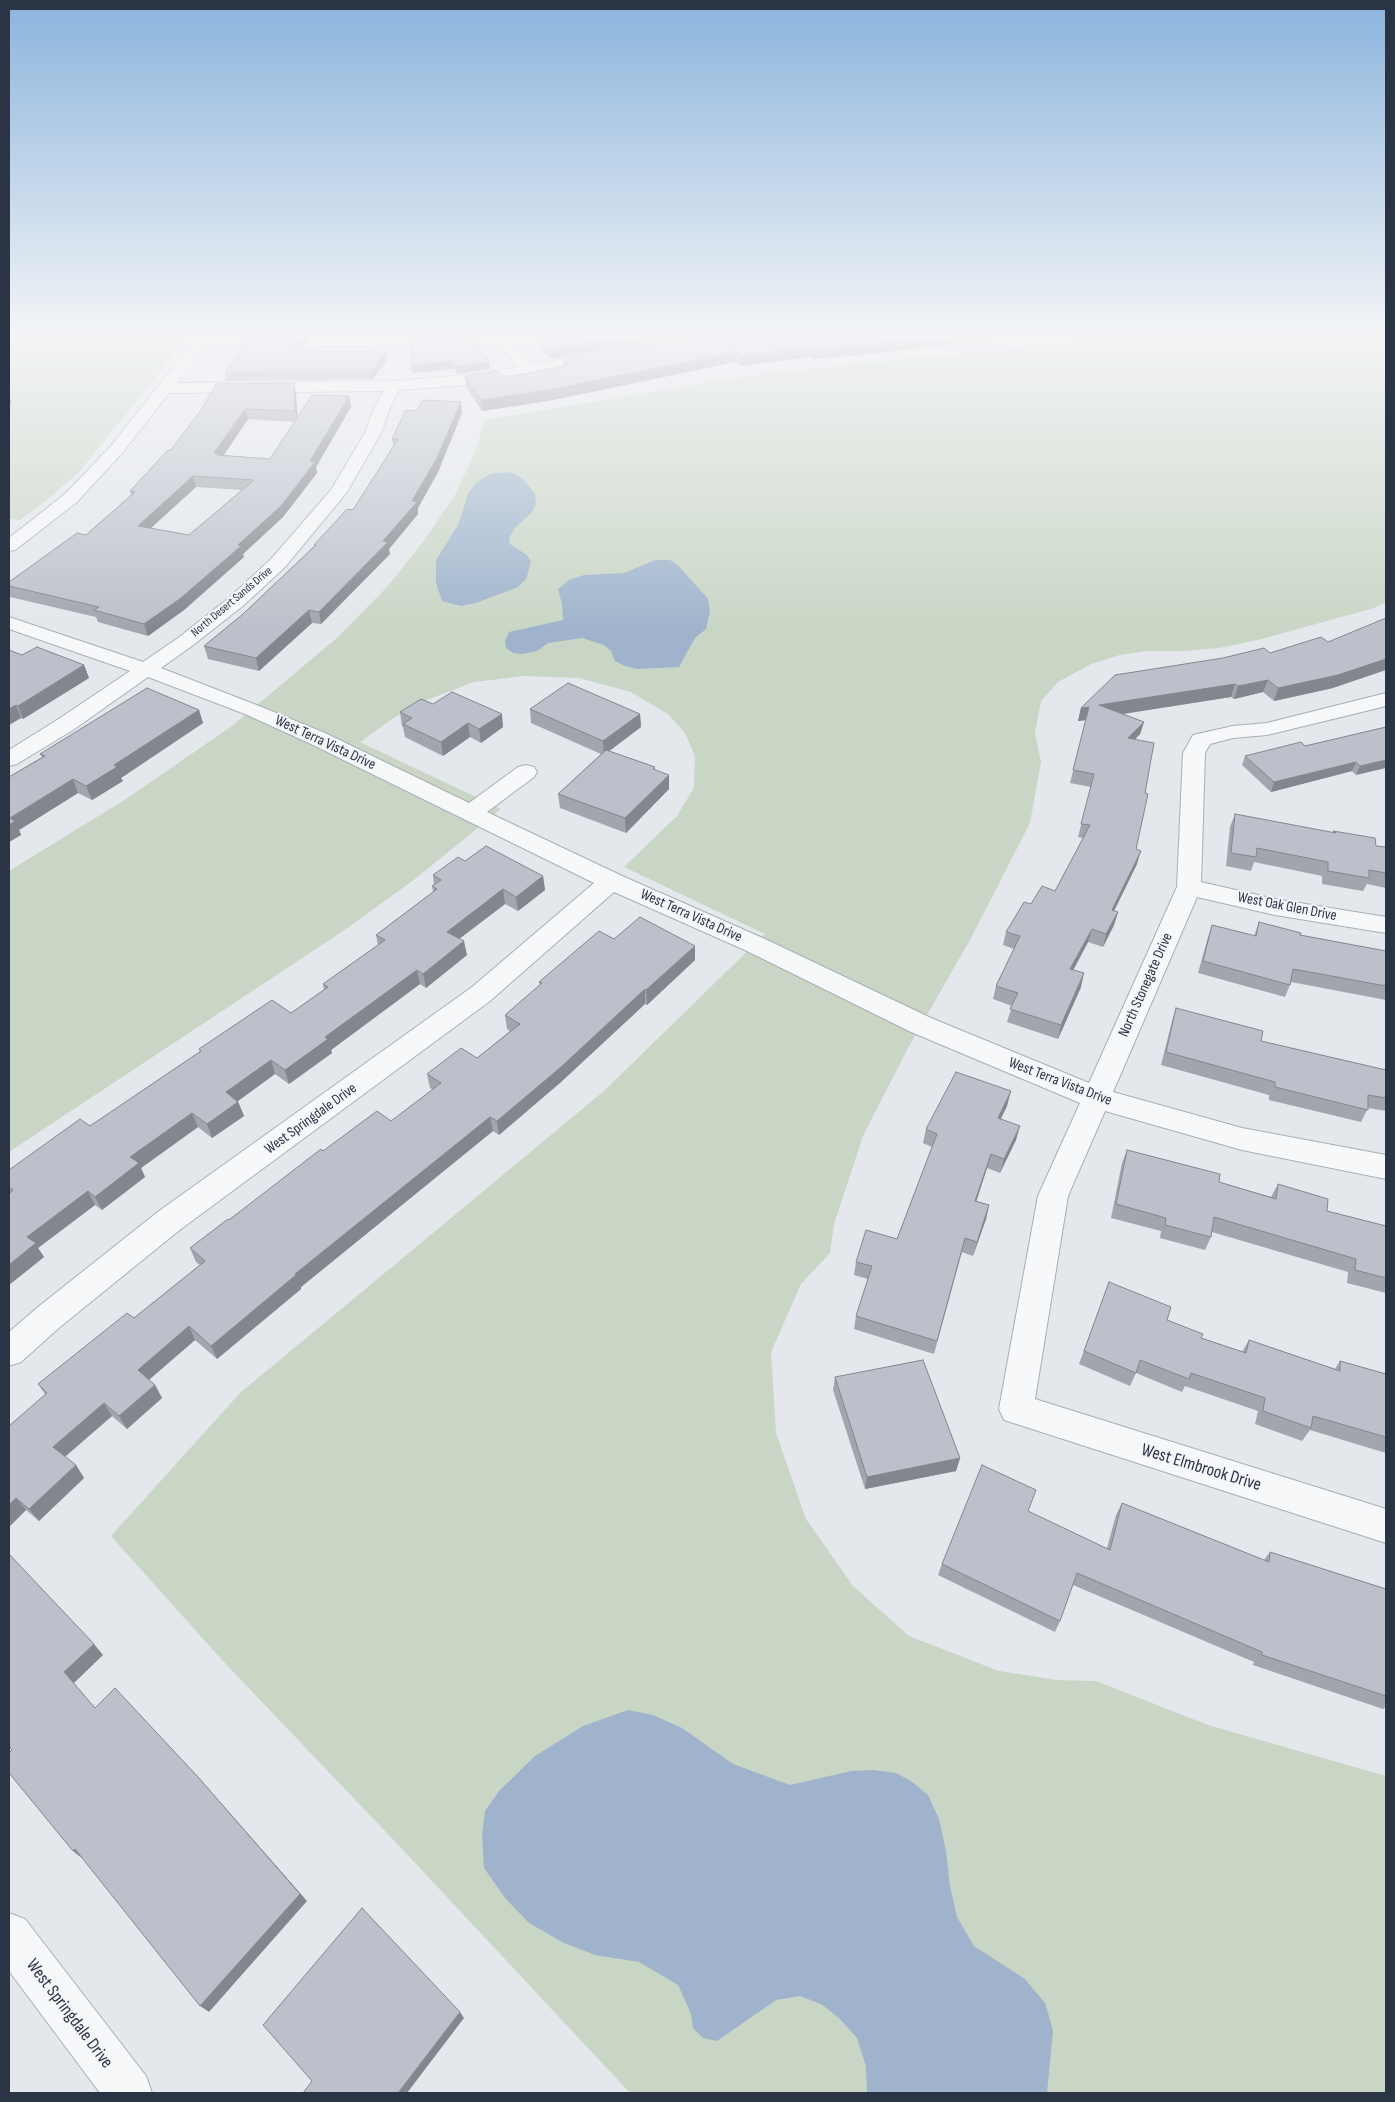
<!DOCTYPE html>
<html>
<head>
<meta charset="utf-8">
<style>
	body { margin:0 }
	#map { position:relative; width:1395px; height:2102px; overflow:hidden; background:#e4e7ec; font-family:"Sofia Sans Condensed",sans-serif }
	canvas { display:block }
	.frame { position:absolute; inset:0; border:10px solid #2b3445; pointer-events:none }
</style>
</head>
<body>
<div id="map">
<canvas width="1395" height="2102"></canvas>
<div class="frame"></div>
</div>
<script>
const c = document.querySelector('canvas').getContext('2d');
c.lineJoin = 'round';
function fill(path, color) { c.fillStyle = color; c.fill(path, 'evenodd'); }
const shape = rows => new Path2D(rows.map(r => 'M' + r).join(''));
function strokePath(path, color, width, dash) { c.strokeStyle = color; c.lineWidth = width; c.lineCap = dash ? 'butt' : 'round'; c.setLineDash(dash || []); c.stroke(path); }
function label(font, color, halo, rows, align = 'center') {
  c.font = font + ' "Sofia Sans Condensed",sans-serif'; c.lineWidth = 4; c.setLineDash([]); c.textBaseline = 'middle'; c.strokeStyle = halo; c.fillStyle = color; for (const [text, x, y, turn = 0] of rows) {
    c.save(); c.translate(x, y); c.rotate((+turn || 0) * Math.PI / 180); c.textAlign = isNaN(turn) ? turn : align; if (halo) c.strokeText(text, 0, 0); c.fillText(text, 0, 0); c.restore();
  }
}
const green = shape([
	[9,336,189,336,80,471,47,500,20,520,9,519],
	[1122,336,1386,336,1386,602,1374,608,1323,622,1258,640,1219,648,1183,651,1146,651,1120,655,1091,664,1058,682,1041,701,1035,733,1041,762,1030,823,970,940,908,1048,863,1136,834,1224,830,1253,801,1284,771,1352,776,1433,806,1519,853,1586,909,1636,999,1671,1057,1680,1096,1681,1208,1725,1386,1776,1386,2093,630,2093,403,1850,222,1660,111,1536,240,1393,604,1091,765,934,624,867,677,816,694,788,695,756,685,733,668,714,631,692,579,678,525,676,474,682,427,700,395,717,360,742,501,809,415,879,343,931,9,1152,9,871,126,799,232,726,338,637,387,587,423,542,455,495,475,452,485,420,760,374]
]);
const water = shape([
	[507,472,516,474,523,479,535,494,536,504,533,511,515,528,509,538,510,544,527,555,531,562,526,579,518,587,476,603,461,606,442,601,436,583,436,560,458,525,468,494,476,483,483,478,491,474],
	[655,560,670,560,678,565,708,599,710,611,706,629,695,638,679,667,637,669,625,666,615,661,611,651,604,645,582,638,548,643,537,651,522,654,513,653,506,648,505,641,509,632,563,620,562,604,558,589,569,580,584,575,624,573],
	[628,1710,653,1715,682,1728,733,1764,790,1785,851,1771,874,1770,896,1773,911,1781,928,1795,939,1819,946,1851,950,1886,957,1917,974,1946,1025,1979,1045,2003,1053,2030,1047,2093,867,2093,866,2066,857,2038,839,2018,821,2004,800,1996,776,2000,717,2041,703,2038,693,2028,691,2014,678,1985,639,1962,595,1955,564,1943,529,1923,505,1898,484,1868,482,1835,485,1811,499,1791,535,1756,583,1726]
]);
const minor = shape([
	[198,336,213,336,177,383,394,381,467,375,518,367,491,336,506,336,532,364,600,353,605,354,607,357,605,360,600,361,467,385,399,390,389,410,381,433,347,492,285,567,244,605,192,646,161,668,259,706,325,733,469,803,518,767,526,765,534,767,537,772,534,777,487,812,620,875,765,939,931,1018,1089,1083,1177,887,1183,753,1193,735,1233,726,1267,723,1386,693,1386,706,1374,709,1267,735,1233,738,1210,744,1205,753,1201,882,1275,899,1386,917,1386,933,1275,915,1197,897,1113,1092,1242,1128,1386,1155,1386,1179,1242,1150,1105,1111,1068,1196,1035,1399,1386,1509,1386,1543,1004,1420,999,1409,1038,1196,1080,1103,911,1032,747,951,614,892,490,1001,181,1229,60,1327,21,1362,9,1366,9,1332,38,1307,159,1211,472,987,594,883,309,743,245,714,148,677,73,730,17,764,9,766,9,750,57,720,130,671,9,629,9,617,143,662,178,638,230,597,271,559,331,490,365,433,373,410,384,391,169,393,123,452,77,502,15,550,9,551,9,538,65,494,111,446,198,336],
	[9,1913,25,1919,146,2076,152,2093,100,2093,9,1971,9,1913]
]);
const wall = shape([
	[247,336,311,336,301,351,387,360,373,379,226,381,225,373],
	[410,336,490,369,457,374,453,369,412,373],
	[530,336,686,336,551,359,537,346,536,342],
	[699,336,1016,336,861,355,813,359,811,357,740,366,736,362,548,401,482,411,466,387,465,376,514,376,564,366,563,359],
	[294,383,296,394,297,417,349,396,351,407,316,467,317,473,283,517,243,554,244,557,184,610,148,636,98,622,96,617,10,597,9,594,9,582,86,535,131,495,130,491,171,450,202,409],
	[248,419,294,422,270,459,223,455],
	[196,487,242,490,189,535,151,528],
	[461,402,462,413,438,472,418,508,418,514,389,549,390,554,321,624,312,623,259,671,208,659,204,646,243,614,314,546,314,545,353,510,394,447,392,439,416,411],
	[9,650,22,655,84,665,89,678,23,719,21,718,9,725],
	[1270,653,1333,688,1274,701,1263,692,1234,699,1231,697,1123,714,1144,722,1140,734,1135,739,1145,793,1136,849,1137,864,1114,911,1118,912,1114,925,1103,947,1088,942,1073,970,1081,987,1058,1039,1007,1022,1012,1006,993,999,996,986,1014,949,1003,945,1006,932,1031,904,1055,891,1083,838,1078,837,1091,787,1070,783,1086,720,1078,721,1081,708],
	[433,704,503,727,481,743,470,737,443,756,405,737,403,727,402,726,400,712],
	[530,709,640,714,641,727,609,751,655,767,655,770,669,789,626,833,560,808,558,794,601,754,531,723],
	[199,710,203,723,121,778,123,781,92,800,78,793,19,830,21,835,9,842,9,777,42,757,40,754],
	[1386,727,1356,775,1352,771,1271,792,1242,765,1245,756,1305,746],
	[1235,814,1332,833,1333,831,1376,846,1386,847,1386,888,1367,884,1363,891,1322,884,1322,876,1254,862,1251,871,1226,866,1230,827],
	[465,861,543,876,545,890,518,911,505,904,460,938,467,955,426,988,420,984,331,1050,332,1053,289,1084,275,1074,238,1101,244,1116,212,1138,198,1127,141,1168,145,1177,102,1210,95,1205,38,1248,44,1257,9,1285,9,1170,90,1126,200,1052,199,1049,291,1013,324,990,323,984,378,945,376,935,433,892,432,886,434,885,433,875],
	[1259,922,1300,935,1386,951,1386,1000,1291,982,1285,997,1198,973,1208,937,1212,925,1254,936],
	[614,939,695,946,695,960,647,1005,645,1004,561,1082,499,1135,493,1131,301,1287,301,1289,217,1359,195,1340,149,1380,155,1385,162,1398,127,1429,112,1416,65,1457,76,1465,84,1478,39,1521,26,1510,9,1527,45,1394,38,1384,134,1318,200,1265,196,1262,190,1248,323,1151,391,1121,433,1090,430,1088,427,1074,477,1058,510,1031,507,1029,505,1015,540,985,539,982],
	[1176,1008,1261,1041,1385,1070,1386,1067,1386,1111,1368,1108,1361,1122,1269,1100,1269,1095,1161,1065,1172,1021],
	[1007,1106,1001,1119,1016,1140,1000,1173,987,1168,976,1201,989,1205,986,1219,973,1256,962,1252,934,1354,854,1329,856,1316,868,1279,854,1275,856,1262,897,1239,932,1147,923,1143,926,1129],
	[1127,1150,1219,1182,1271,1197,1278,1184,1327,1211,1386,1226,1386,1293,1347,1283,1348,1272,1212,1232,1211,1237,1205,1250,1160,1238,1161,1231,1111,1218,1122,1163],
	[1109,1282,1167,1320,1201,1338,1242,1352,1249,1340,1335,1369,1340,1361,1386,1374,1386,1453,1310,1430,1302,1441,1255,1424,1258,1411,1185,1386,1182,1392,1136,1373,1130,1386,1079,1364],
	[835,1377,960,1458,956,1471,865,1489,833,1390],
	[1122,1503,1264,1560,1270,1552,1386,1589,1386,1706,1383,1709,1253,1665,1254,1662,1073,1585,1060,1621,1055,1632,938,1575,942,1564,1107,1548,1116,1515]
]);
const shadedWall = shape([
	[305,336,311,336,295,358,294,351],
	[624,336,686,336,551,359,551,349],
	[932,336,1016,336,861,355,813,359,813,349],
	[812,347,811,357,740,366,740,356],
	[386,352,387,360,373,379,372,372],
	[736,352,736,362,548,401,482,411,481,400],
	[452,361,453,369,412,373,411,365],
	[489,362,490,369,457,374,456,366],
	[294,383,296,394,298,422,295,411],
	[9,394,12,404,9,405],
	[349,396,351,407,316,467,317,473,283,517,243,554,244,557,184,610,148,636,144,624,238,545,310,461],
	[461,402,462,413,438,472,418,508,418,514,389,549,390,554,321,624,319,612,412,501],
	[245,409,248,419,220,461,214,453],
	[193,476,196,487,141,537,138,526],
	[309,610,312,623,259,671,256,658],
	[1386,659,1386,670,1333,688,1274,701,1278,688],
	[84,665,89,678,23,719,18,706],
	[1268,680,1263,692,1234,699,1238,686],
	[1235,684,1231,697,1096,718,1099,705],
	[16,705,21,718,9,725,9,709],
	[1089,707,1086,720,1078,721,1081,708],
	[199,710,203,723,121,778,123,781,92,800,86,786,114,765],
	[502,714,503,727,481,743,479,729],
	[640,714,641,727,604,755,603,741],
	[1144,722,1140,734,1124,751,1128,738],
	[468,723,470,737,443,756,441,742],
	[1386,760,1386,768,1356,775,1360,766],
	[1356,762,1352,771,1271,792,1274,782],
	[669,775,669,789,626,833,625,818],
	[73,779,78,793,19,830,21,835,9,842,9,825,10,818],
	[1141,851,1137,864,1108,923,1112,910],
	[543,876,545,890,518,911,516,897],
	[503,889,505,904,450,946,447,932],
	[1118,912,1114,925,1103,947,1106,934],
	[1092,929,1088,942,1067,982,1070,969],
	[464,941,467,955,426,988,423,974],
	[695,946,695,960,647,1005,646,990],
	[417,970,420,984,331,1050,332,1053,289,1084,285,1070,325,1037],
	[1084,973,1081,987,1058,1039,1061,1025],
	[645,989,645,1004,561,1082,499,1135,497,1121],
	[271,1060,275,1074,231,1106,226,1092],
	[1011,1091,1007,1106,994,1132,998,1118],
	[238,1102,244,1116,212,1138,207,1124],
	[192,1113,198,1127,141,1168,145,1177,102,1210,95,1197,130,1157],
	[490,1117,493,1131,301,1287,301,1289,217,1359,211,1346,295,1274],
	[1020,1126,1016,1140,1000,1173,1004,1159],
	[991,1154,987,1168,972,1215,975,1201],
	[88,1191,95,1205,38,1248,44,1257,9,1285,9,1265,27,1237],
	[989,1205,986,1219,973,1256,977,1242],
	[189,1326,195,1340,145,1383,138,1370],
	[155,1385,162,1398,127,1429,119,1416],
	[104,1403,112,1416,62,1459,53,1447],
	[960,1458,956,1471,865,1489,867,1477],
	[76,1465,84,1478,39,1521,29,1509],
	[16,1498,26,1510,9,1527,9,1505],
	[94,1644,103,1655,74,1683,104,1718,64,1672],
	[198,1777,307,1901,209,2012,200,2006],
	[75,1849,83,1859,73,1851],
	[460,2012,464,2018,407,2093,398,2093]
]);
const building = shape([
	[247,336,305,336,294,351,386,352,372,372,225,373,247,336],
	[410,336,473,336,489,362,456,366,452,361,411,365,410,336],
	[536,336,624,336,551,349,536,336],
	[699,336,932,336,862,345,813,349,812,347,740,356,736,352,548,390,481,400,465,376,498,371,502,376,514,376,570,365,563,359,681,339,699,336],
	[294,383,295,411,245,409,214,453,218,454,217,455,270,459,312,395,349,396,310,461,315,462,281,506,238,545,241,546,181,598,144,624,94,610,99,607,9,586,9,582,77,533,86,535,135,492,130,491,168,450,171,450,202,409,216,384,294,383],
	[193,476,254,480,189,535,138,526,193,476],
	[423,400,461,402,436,460,412,501,417,502,383,541,388,542,319,612,309,610,256,658,204,646,243,614,316,545,314,545,347,509,353,510,398,439,392,439,406,410,416,411,423,400],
	[1386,618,1386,659,1338,675,1278,688,1268,680,1238,686,1235,684,1099,705,1144,722,1128,738,1154,743,1145,793,1148,794,1136,849,1141,851,1112,910,1118,912,1106,934,1092,929,1070,969,1084,973,1061,1025,1010,1009,1018,993,996,986,1020,936,1006,932,1024,902,1031,904,1042,886,1055,891,1090,825,1081,824,1094,774,1073,770,1089,707,1081,708,1115,675,1223,658,1264,648,1270,653,1321,637,1328,642,1386,618],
	[37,647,84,665,18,706,16,705,9,709,9,650,22,655,37,647],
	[568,683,640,714,603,741,530,709,568,683],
	[147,688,199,710,114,765,117,767,86,786,73,779,10,818,15,821,9,825,9,777,45,756,40,754,147,688],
	[452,692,502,714,479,729,468,723,441,742,403,724,412,718,400,712,421,699,433,704,452,692],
	[1386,727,1386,760,1360,766,1356,762,1274,782,1245,756,1301,742,1305,746,1386,727],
	[606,750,655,767,653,769,669,775,625,818,558,794,606,750],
	[1235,814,1336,833,1333,831,1375,838,1376,846,1386,847,1386,873,1369,870,1369,878,1328,871,1328,862,1257,848,1256,857,1231,853,1235,814],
	[486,846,543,876,516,897,503,889,447,932,464,941,423,974,417,970,325,1037,328,1039,285,1070,271,1060,226,1092,238,1102,207,1124,192,1113,130,1157,139,1163,95,1197,88,1191,27,1237,36,1243,9,1265,9,1194,13,1190,9,1187,9,1170,80,1119,90,1126,201,1051,199,1049,272,1000,291,1013,328,987,323,984,385,940,376,935,437,889,432,886,441,880,433,875,458,857,465,861,486,846],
	[640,917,695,946,646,990,645,989,560,1068,497,1121,490,1117,295,1274,296,1275,211,1346,189,1326,138,1370,155,1385,119,1416,104,1403,53,1447,76,1465,29,1509,16,1498,9,1505,9,1426,47,1393,38,1384,127,1313,134,1318,205,1261,190,1248,228,1219,229,1220,321,1149,323,1151,377,1111,391,1121,441,1083,427,1074,461,1048,477,1058,520,1024,505,1015,542,983,539,982,599,931,614,939,640,917],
	[1259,922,1301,933,1300,935,1386,951,1386,986,1293,969,1290,985,1203,961,1212,925,1256,936,1259,922],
	[1176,1008,1263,1031,1261,1041,1386,1070,1386,1098,1368,1095,1368,1110,1275,1087,1275,1082,1166,1052,1176,1008],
	[956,1072,1011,1091,998,1118,1020,1126,1004,1159,991,1154,975,1201,989,1205,977,1242,965,1238,937,1341,856,1316,872,1266,856,1262,866,1230,897,1239,937,1134,926,1129,956,1072],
	[1127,1150,1220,1174,1219,1182,1276,1199,1278,1184,1328,1199,1327,1211,1386,1226,1386,1278,1355,1270,1356,1259,1214,1217,1211,1237,1165,1225,1166,1218,1116,1204,1127,1150],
	[1109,1282,1171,1307,1167,1320,1203,1334,1201,1338,1246,1353,1249,1340,1340,1371,1340,1361,1386,1374,1386,1437,1313,1416,1311,1428,1263,1411,1265,1398,1191,1373,1189,1379,1140,1360,1136,1373,1084,1351,1109,1282],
	[923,1360,960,1458,867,1477,835,1377,923,1360],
	[982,1465,1036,1490,1028,1511,1110,1550,1122,1503,1269,1562,1270,1552,1386,1589,1386,1696,1262,1655,1262,1652,1077,1573,1060,1621,942,1564,982,1465],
	[9,1554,94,1644,64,1672,95,1708,115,1688,198,1777,300,1894,200,2006,75,1849,73,1851,9,1773,9,1753,12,1750,9,1746,9,1554],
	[362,1908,460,2012,398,2093,303,2093,312,2081,263,2025,362,1908]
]);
const farStreetnames = [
	["North Desert Sands Drive",232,602,-40]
];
const streetNames = [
	["West Terra Vista Drive",325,743,25],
	["West Oak Glen Drive",1287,907,11],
	["West Terra Vista Drive",691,916,24],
	["North Stonegate Drive",1146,985,-66],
	["West Terra Vista Drive",1060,1082,21],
	["West Springdale Drive",311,1119,-36]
];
const nearStreetnames = [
	["West Elmbrook Drive",1201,1468,17],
	["West Springdale Drive",69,2014,53]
];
fill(green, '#c9d6c5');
fill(water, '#9fb4cc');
strokePath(minor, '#a9aeb7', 2);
fill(minor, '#f7f8fa');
fill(wall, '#a1a5ae');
fill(shadedWall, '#83868d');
fill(building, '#bbc0ca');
strokePath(building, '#83868d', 1);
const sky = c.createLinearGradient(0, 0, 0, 631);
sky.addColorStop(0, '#8bb4dd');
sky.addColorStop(0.53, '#f3f4f6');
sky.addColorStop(1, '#f3f4f600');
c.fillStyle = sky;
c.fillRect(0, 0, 1395, 631);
label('12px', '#2b3445', '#f4f6f9', farStreetnames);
label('15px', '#2b3445', '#f4f6f9', streetNames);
label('18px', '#2b3445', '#f4f6f9', nearStreetnames);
</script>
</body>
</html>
